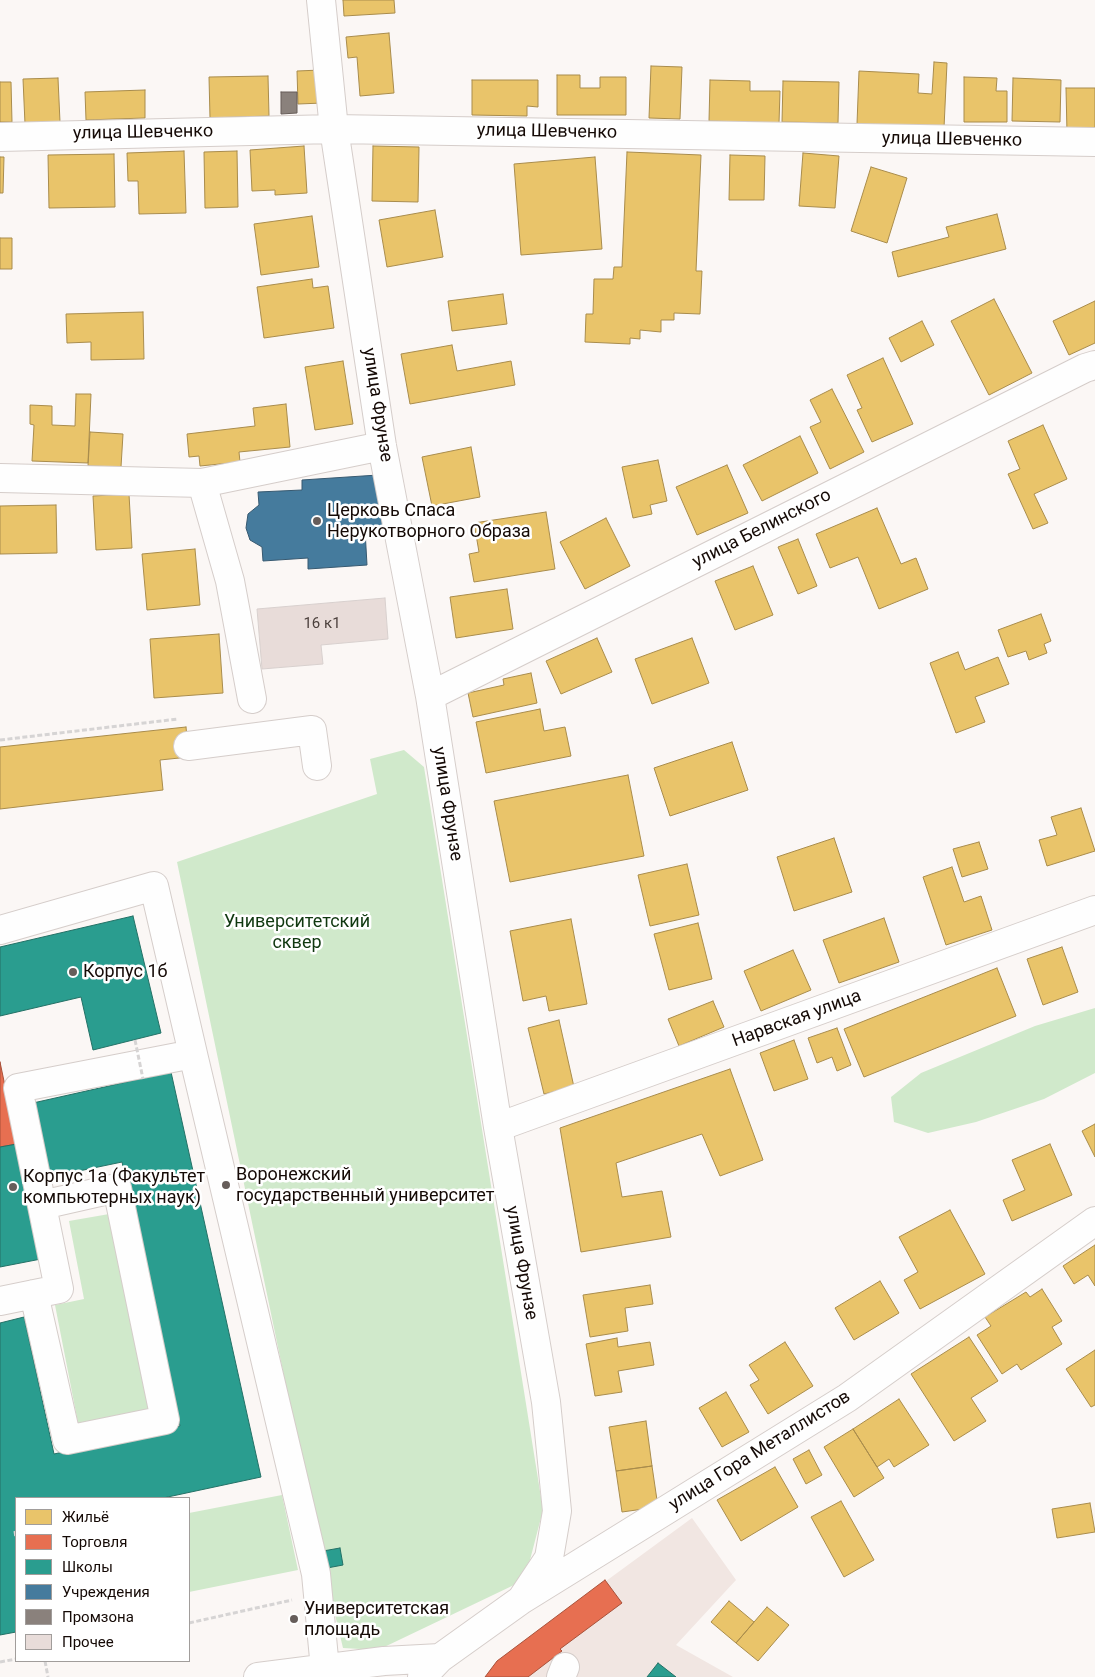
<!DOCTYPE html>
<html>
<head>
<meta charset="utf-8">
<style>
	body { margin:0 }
	#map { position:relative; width:1095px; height:1677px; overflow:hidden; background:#fbf7f5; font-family:Roboto,sans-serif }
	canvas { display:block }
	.legend { position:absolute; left:15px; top:1497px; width:175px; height:165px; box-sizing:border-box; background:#fff; border:1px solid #a19d9b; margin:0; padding:6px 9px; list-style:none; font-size:15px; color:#150a06 }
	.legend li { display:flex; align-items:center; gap:10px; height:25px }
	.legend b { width:25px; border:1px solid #a19d9b }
</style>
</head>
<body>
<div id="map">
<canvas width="1095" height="1677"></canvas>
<ul class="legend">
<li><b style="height:14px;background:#e9c46a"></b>Жильё</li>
<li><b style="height:14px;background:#e76f51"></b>Торговля</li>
<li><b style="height:14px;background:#2a9d8f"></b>Школы</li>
<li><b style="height:14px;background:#457b9d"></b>Учреждения</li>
<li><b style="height:14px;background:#8a817c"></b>Промзона</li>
<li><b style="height:14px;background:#e8dcd9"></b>Прочее</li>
</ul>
</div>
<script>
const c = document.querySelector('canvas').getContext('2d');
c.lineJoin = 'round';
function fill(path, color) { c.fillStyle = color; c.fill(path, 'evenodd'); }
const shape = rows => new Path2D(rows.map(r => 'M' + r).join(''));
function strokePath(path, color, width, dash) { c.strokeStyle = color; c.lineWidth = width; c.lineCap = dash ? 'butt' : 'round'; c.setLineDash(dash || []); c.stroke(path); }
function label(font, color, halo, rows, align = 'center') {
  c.font = font + ' Roboto,sans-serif'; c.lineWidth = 5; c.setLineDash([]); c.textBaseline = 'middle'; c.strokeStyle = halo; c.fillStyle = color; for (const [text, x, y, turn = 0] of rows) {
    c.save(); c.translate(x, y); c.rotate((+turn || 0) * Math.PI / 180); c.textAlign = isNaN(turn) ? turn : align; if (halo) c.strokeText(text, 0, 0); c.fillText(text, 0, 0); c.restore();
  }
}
const built = shape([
	[692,1518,736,1580,676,1645,733,1677,485,1677,497,1661]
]);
const green = shape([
	[404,750,424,767,543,1510,530,1560,514,1585,378,1650,343,1648,325,1573,177,862,377,794,370,759],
	[1095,1008,1095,1073,1044,1099,976,1122,928,1133,894,1122,891,1097,921,1073,1035,1026],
	[115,1213,153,1414,79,1428,55,1305,84,1299,69,1221],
	[282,1495,298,1570,189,1592,189,1513]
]);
const homes = shape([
	[343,0,394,0,395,13,344,16,343,0],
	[389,33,394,93,360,96,357,57,348,58,346,37,389,33],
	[934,62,947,63,944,128,857,124,859,71,919,74,918,93,932,94,934,62],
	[651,66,682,67,680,119,649,118,651,66],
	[321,70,323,103,298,104,297,71,321,70],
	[557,75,580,75,580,88,600,88,600,77,626,77,626,115,557,115,557,75],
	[268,76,269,116,210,118,209,77,268,76],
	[964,77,997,78,996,91,1007,91,1007,122,964,122,964,77],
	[58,78,60,122,25,124,23,79,58,78],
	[1013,78,1061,80,1060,122,1012,121,1013,78],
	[472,80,538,80,538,107,527,106,527,116,472,115,472,80],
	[710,80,750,81,750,91,780,91,779,123,709,121,710,80],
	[783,81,839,82,838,123,782,122,783,81],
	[0,82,11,82,12,122,0,122,0,82],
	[1066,88,1095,88,1095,133,1067,133,1066,88],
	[145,90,145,118,86,120,85,92,145,90],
	[304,146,307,193,275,195,275,190,252,191,250,150,304,146],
	[373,146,419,147,418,202,372,201,373,146],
	[184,151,186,213,139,214,138,181,128,181,127,153,184,151],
	[237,151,238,207,205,208,204,152,237,151],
	[627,152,701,155,696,271,702,271,700,314,674,313,674,320,661,320,661,332,640,330,640,339,630,338,630,344,585,342,586,314,593,314,594,279,613,279,614,267,622,267,627,152],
	[803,153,839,156,835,208,799,206,803,153],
	[114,154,115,207,49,208,48,155,114,154],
	[730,155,765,156,764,200,729,200,730,155],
	[0,157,4,157,3,193,0,193,0,157],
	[595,157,602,249,521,255,514,164,595,157],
	[871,167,907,178,887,243,851,231,871,167],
	[435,210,443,257,387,267,379,220,435,210],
	[997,214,1006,249,898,277,892,252,949,237,946,227,997,214],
	[312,216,319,267,261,275,254,224,312,216],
	[0,238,12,238,12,269,0,269,0,238],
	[312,279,313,288,328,286,334,328,264,338,257,287,312,279],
	[503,294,507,324,452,331,448,301,503,294],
	[994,299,1032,373,989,395,951,321,994,299],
	[1095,301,1095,343,1069,355,1053,321,1095,301],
	[143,312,144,359,91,360,91,342,67,343,66,314,143,312],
	[922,321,934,345,901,362,889,338,922,321],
	[452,345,457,371,511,361,515,385,410,404,401,354,452,345],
	[883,358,913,424,872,442,857,410,862,408,847,375,883,358],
	[343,361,353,424,315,430,305,367,343,361],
	[832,389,864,452,830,469,810,427,821,422,810,400,832,389],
	[76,394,91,394,88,463,32,461,34,425,30,424,30,405,52,406,52,425,75,426,76,394],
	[286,404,290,447,239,452,240,462,200,466,199,456,189,457,187,434,255,426,253,408,286,404],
	[1043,425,1067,479,1034,494,1048,523,1033,529,1008,474,1020,469,1008,441,1043,425],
	[90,432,123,434,121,467,88,466,90,432],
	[800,436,818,473,762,501,743,465,800,436],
	[471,447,480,497,432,506,422,457,471,447],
	[658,460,667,501,650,505,652,514,633,518,622,467,658,460],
	[727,465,748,513,697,535,676,487,727,465],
	[129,494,132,548,96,550,93,496,129,494],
	[56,505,57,553,0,554,0,506,56,505],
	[877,508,901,564,916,558,928,589,879,609,858,557,830,568,816,534,877,508],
	[546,512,555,569,474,582,469,554,479,552,474,523,546,512],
	[606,518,630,566,585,589,560,542,606,518],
	[798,539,817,586,798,594,778,547,798,539],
	[195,549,200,605,147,610,142,554,195,549],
	[753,566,773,615,735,630,715,581,753,566],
	[507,589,513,629,456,638,450,597,507,589],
	[1041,614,1051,641,1044,644,1047,653,1029,660,1026,651,1008,657,998,630,1041,614],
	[219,634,223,693,154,698,150,639,219,634],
	[597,638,612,672,561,694,546,661,597,638],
	[692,638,709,683,652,704,635,659,692,638],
	[958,652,965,670,998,657,1009,684,975,697,985,722,956,733,930,663,958,652],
	[531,673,537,703,473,717,468,693,504,685,503,679,531,673],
	[540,709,544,731,565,727,571,756,486,773,476,722,540,709],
	[186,727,189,757,160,760,163,790,0,809,0,747,186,727],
	[732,742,748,790,670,816,654,768,732,742],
	[628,775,644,856,510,882,494,801,628,775],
	[1081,808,1095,851,1047,866,1039,840,1057,835,1051,817,1081,808],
	[834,838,852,892,794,911,777,857,834,838],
	[979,842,988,869,962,877,953,849,979,842],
	[687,864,699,915,650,926,638,875,687,864],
	[952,867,964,902,981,896,992,930,946,945,923,877,952,867],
	[884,918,899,962,839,983,823,940,884,918],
	[571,919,587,1004,549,1011,546,996,523,1001,510,931,571,919],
	[698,923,712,979,669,990,654,934,698,923],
	[1062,947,1078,992,1043,1005,1027,959,1062,947],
	[793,950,811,990,761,1011,744,971,793,950],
	[997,968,1016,1016,864,1077,844,1029,997,968],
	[713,1001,724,1027,679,1046,668,1019,713,1001],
	[559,1020,574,1087,544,1094,528,1028,559,1020],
	[837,1028,851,1065,837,1071,832,1057,817,1063,808,1038,837,1028],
	[794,1040,808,1079,774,1091,760,1053,794,1040],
	[730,1069,763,1160,720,1176,702,1134,616,1163,622,1197,662,1191,671,1237,581,1252,560,1128,730,1069],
	[1095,1124,1095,1157,1082,1131,1095,1124],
	[1050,1144,1072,1195,1012,1221,1003,1200,1025,1190,1012,1160,1050,1144],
	[950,1210,985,1274,920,1309,904,1280,918,1272,899,1237,950,1210],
	[1095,1245,1095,1286,1088,1275,1074,1284,1063,1266,1095,1245],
	[880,1281,899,1313,854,1340,835,1308,880,1281],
	[650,1285,653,1304,625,1308,628,1331,590,1337,583,1295,650,1285],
	[1042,1289,1062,1321,1052,1327,1062,1344,1021,1370,1017,1364,1002,1374,977,1335,991,1326,985,1317,1026,1292,1030,1297,1042,1289],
	[969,1337,998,1381,971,1398,986,1421,954,1441,911,1374,969,1337],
	[617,1338,618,1347,650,1342,654,1365,618,1371,622,1392,595,1396,586,1344,617,1338],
	[785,1342,813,1386,768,1414,750,1385,759,1380,749,1365,785,1342],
	[1095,1350,1095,1405,1091,1407,1066,1369,1095,1350],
	[726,1392,749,1432,722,1447,699,1408,726,1392],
	[899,1399,929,1445,894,1467,889,1459,877,1467,853,1429,899,1399],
	[646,1421,652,1466,616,1471,609,1427,646,1421],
	[853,1429,884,1478,854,1497,824,1447,853,1429],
	[809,1450,822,1475,806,1484,793,1459,809,1450],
	[652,1466,658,1507,622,1512,616,1471,652,1466],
	[775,1467,798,1507,741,1541,717,1500,775,1467],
	[841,1501,874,1560,844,1577,811,1517,841,1501],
	[1090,1503,1095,1532,1057,1538,1052,1509,1090,1503],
	[729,1601,754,1622,736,1643,711,1622,729,1601],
	[767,1607,789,1625,758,1661,736,1643,767,1607]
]);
const shops = shape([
	[0,1062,17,1144,0,1147,0,1062],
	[605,1580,622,1603,560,1649,562,1651,528,1677,485,1677,497,1661,605,1580]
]);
const schools = shape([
	[133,916,161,1033,93,1050,81,997,0,1016,0,947,133,916],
	[171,1072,261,1477,163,1498,16,1498,16,1632,0,1635,0,1323,24,1317,54,1454,180,1426,122,1162,50,1177,33,1103,171,1072],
	[17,1144,41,1259,0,1267,0,1147,17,1144],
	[340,1548,343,1565,327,1568,323,1551,340,1548],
	[658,1663,676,1677,647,1677,658,1663]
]);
const public = shape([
	[378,475,388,528,365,530,367,565,308,569,308,558,263,561,262,547,250,540,246,528,248,514,259,505,258,492,302,490,302,480,378,475]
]);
const industry = shape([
	[281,92,297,92,297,113,281,114,281,92]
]);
const building = shape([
	[385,598,388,639,321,645,323,664,262,669,257,609,385,598]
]);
const path = shape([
	[0,740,178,719],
	[15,1531,16,1538],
	[189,1623,292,1600],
	[45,1661,48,1677],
	[0,1662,16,1659]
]);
const minor = shape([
	[321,0,334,129,382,446,430,696,498,1127,546,1402,557,1511,549,1558,521,1600],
	[0,137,334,129,1095,142],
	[0,478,202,483,230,581,252,699],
	[202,483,382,446],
	[430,696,1085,368,1095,365],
	[188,746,312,730,317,766],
	[0,930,154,886,193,1054],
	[498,1127,1095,910],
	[34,1294,67,1440,165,1420,117,1188,42,1205],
	[0,1301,59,1289,18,1088,193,1054,316,1574,325,1669,324,1677],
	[258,1677,384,1661,440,1658],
	[422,1677,440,1658,521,1600,847,1398,1095,1221],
	[561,1677,565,1667]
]);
const pathBridge = shape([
	[135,1040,143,1079]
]);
const markers = [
	[317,521,5,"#665d5a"],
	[73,972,5,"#665d5a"],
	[226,1185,5,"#665d5a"],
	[13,1187,5,"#665d5a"],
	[294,1619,5,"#665d5a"]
];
const numberNames = [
	["16 к1",322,624]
];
const streetNames = [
	["улица Шевченко",547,132,1],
	["улица Шевченко",143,133,-1],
	["улица Шевченко",952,140,1],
	["улица Фрунзе",377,405,81],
	["улица Белинского",762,529,-27],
	["улица Фрунзе",447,804,81],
	["Нарвская улица",797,1019,-20],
	["улица Фрунзе",521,1263,80],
	["улица Гора Металлистов",760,1451,-32]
];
const poiNames = [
	["Церковь Спаса",327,511],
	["Нерукотворного Образа",327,532],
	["Корпус 1б",83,972],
	["Воронежский",236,1175],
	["государственный университет",236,1196],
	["Корпус 1а (Факультет",23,1177],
	["компьютерных наук)",23,1198],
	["Университетская",304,1609],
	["площадь",304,1630]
];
const parkNames = [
	["Университетский",297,922],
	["сквер",297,943]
];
fill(built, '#f1e6e2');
fill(green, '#d0e9cb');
fill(homes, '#e9c46a');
strokePath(homes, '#a98c4c', 1);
fill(shops, '#e76f51');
strokePath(shops, '#a8513a', 1);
fill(schools, '#2a9d8f');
strokePath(schools, '#247166', 1);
fill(public, '#457b9d');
strokePath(public, '#375970', 1);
fill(industry, '#8a817c');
strokePath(industry, '#675d59', 1);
fill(building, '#e8dcd9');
strokePath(building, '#d8d0ce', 1);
strokePath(minor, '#d5cdca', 30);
strokePath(path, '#d6d4d4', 3, [5, 2.5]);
strokePath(minor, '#fefefe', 28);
strokePath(pathBridge, '#d6d4d4', 3, [5, 2.5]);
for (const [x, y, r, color] of markers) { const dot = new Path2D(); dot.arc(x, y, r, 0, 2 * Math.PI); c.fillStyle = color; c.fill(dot); strokePath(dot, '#fff', 2); }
label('15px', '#4c413d', null, numberNames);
label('18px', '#150a06', '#fff', streetNames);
label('18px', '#150a06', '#fff', poiNames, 'left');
label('18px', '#103810', '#fff', parkNames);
</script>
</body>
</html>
